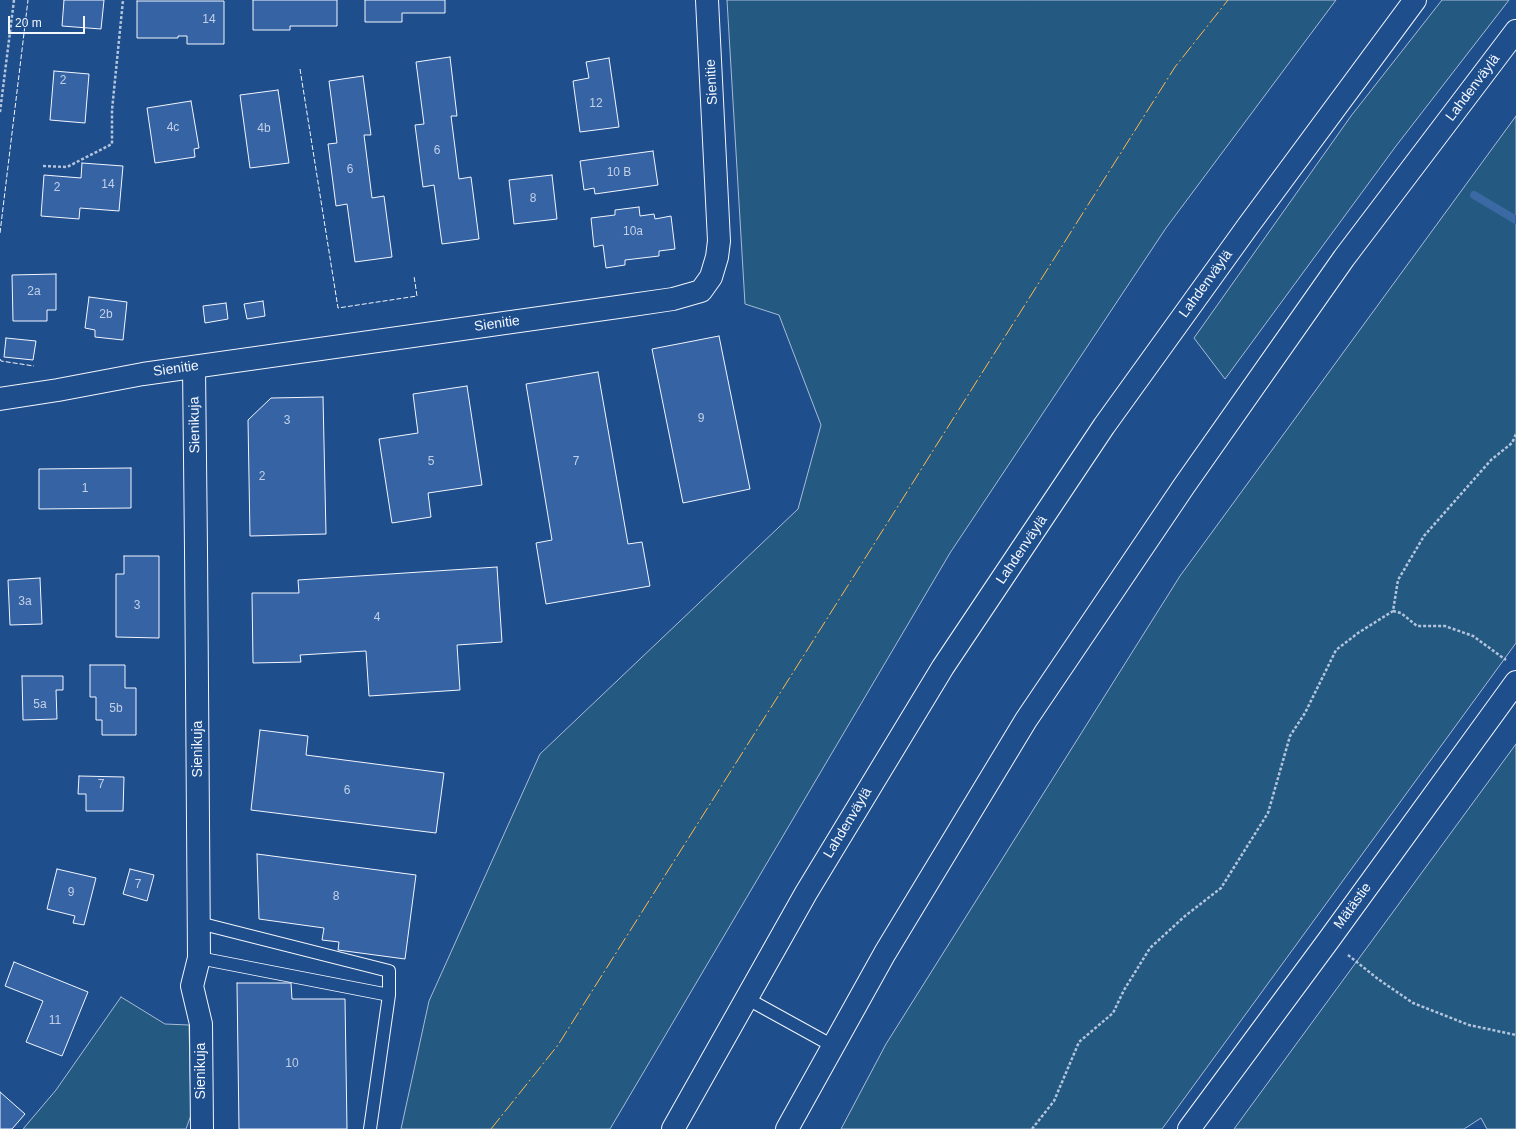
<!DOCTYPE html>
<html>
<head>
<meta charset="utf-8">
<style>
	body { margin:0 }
	#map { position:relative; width:1516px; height:1129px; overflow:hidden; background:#1f4e8c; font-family:Arial,sans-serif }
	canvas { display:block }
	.scale { position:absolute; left:8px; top:16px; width:77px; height:18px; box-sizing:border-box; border:2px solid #f2f6ff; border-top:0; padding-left:5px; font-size:12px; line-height:14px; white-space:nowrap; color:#f2f6ff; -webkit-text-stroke:3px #1f4e8c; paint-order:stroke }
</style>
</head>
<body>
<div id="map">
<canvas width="1516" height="1129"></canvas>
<div class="scale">20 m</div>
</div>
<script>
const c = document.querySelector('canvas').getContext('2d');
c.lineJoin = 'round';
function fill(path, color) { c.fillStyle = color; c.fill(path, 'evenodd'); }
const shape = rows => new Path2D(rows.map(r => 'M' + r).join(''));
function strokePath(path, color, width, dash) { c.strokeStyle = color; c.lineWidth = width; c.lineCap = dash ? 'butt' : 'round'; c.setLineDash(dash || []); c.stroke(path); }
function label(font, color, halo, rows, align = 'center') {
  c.font = font + ' Arial,sans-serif'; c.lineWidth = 3; c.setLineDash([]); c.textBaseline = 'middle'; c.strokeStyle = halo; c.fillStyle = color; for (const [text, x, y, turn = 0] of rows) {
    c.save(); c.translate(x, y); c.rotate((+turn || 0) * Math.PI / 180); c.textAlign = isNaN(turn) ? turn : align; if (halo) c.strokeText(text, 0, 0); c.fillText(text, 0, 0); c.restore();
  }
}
const green = shape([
	[727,0,1336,0,1166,228,950,553,610,1129,401,1129,429,1001,540,754,798,509,821,425,779,315,745,304,727,0],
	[1442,0,1509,0,1396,146,1225,379,1194,338,1351,116,1442,0],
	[1516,116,1516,643,1162,1129,841,1129,886,1044,1180,576,1516,116],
	[1516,744,1516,1129,1487,1129,1481,1118,1464,1129,1234,1129,1516,744],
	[121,997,165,1024,189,1025,191,1115,186,1129,23,1129,56,1090,121,997]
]);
const stream = shape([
	[1474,195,1516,220]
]);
const building = shape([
	[64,0,104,0,101,29,62,26,64,0],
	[253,0,337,0,337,26,290,26,290,30,253,30,253,0],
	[365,0,445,0,445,13,402,13,402,22,365,22,365,0],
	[137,1,224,1,224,44,187,44,187,36,178,36,178,38,137,38,137,1],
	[450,57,457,116,451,116,459,179,471,177,479,239,442,244,434,185,423,187,415,125,424,124,416,62,450,57],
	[609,58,619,127,580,132,573,81,589,78,586,62,609,58],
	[54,71,89,74,85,123,50,120,54,71],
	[363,76,371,135,364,135,372,198,384,196,392,257,355,262,347,204,336,206,328,144,337,143,329,81,363,76],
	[278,90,289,163,250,168,240,95,278,90],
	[191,101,199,148,194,149,195,157,155,163,147,108,191,101],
	[653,151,658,185,595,194,594,188,584,190,580,161,653,151],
	[82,163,123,166,119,211,80,208,79,219,41,216,44,175,81,178,82,163],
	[552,175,557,219,514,224,509,180,552,175],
	[639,207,640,216,654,214,655,219,671,216,675,249,659,251,659,256,625,260,625,265,606,268,603,245,594,247,591,218,615,215,615,210,639,207],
	[56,274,56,310,47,310,47,321,13,321,12,275,56,274],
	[89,297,127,302,123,340,95,337,95,330,85,328,89,297],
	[263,301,265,316,247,319,244,304,263,301],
	[226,303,228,319,205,323,203,306,226,303],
	[719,336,750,489,683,503,652,349,719,336],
	[6,338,36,341,33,360,4,357,6,338],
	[598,372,628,544,642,542,650,586,546,604,536,543,552,540,526,384,598,372],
	[467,386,482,485,428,493,431,517,392,523,379,439,418,433,413,394,467,386],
	[323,397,326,534,250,536,248,420,271,398,323,397],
	[131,468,131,508,39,509,39,469,131,468],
	[124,556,159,556,159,638,116,637,116,574,124,574,124,556],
	[497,567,502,642,457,645,460,690,369,696,366,651,300,655,301,662,253,663,252,593,299,593,298,580,497,567],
	[40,578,42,624,10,625,8,580,40,578],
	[90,665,125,665,125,688,136,688,136,735,102,735,102,720,96,720,96,697,90,697,90,665],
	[22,676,63,676,63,690,56,690,57,719,23,720,22,676],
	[260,730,308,736,306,755,444,773,436,833,251,810,260,730],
	[79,776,124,777,123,811,86,811,86,794,78,794,79,776],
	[257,854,416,875,405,959,338,950,339,942,322,940,324,928,259,919,257,854],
	[57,869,96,878,84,925,73,923,75,916,47,909,57,869],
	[130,869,154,875,147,901,123,894,130,869],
	[14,962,88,992,62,1056,26,1042,43,1001,5,986,14,962],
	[237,983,291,983,292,999,345,999,347,1129,239,1129,237,983],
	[0,1092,25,1114,12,1129,0,1129,0,1092]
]);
const path = shape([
	[0,112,14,0],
	[43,166,67,167,112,144,112,110,123,0],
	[1393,611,1401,613,1417,626,1445,626,1473,636,1506,660],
	[1348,955,1378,979,1413,1003,1469,1025,1516,1035],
	[1032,1129,1054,1101,1079,1042,1113,1013,1124,990,1150,948,1185,916,1221,888,1268,813,1290,736,1305,713,1336,650,1358,633,1393,611,1398,580,1424,536,1491,460,1512,443,1516,434]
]);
const lane = shape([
	[199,923,389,971,389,995,370,1129],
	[199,958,389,995],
	[746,998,833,1046]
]);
const street = shape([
	[194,367,196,550,199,958,192,986,201,1024,202,1129],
	[1189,1129,1328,941,1516,682]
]);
const secondary = shape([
	[0,399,58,390,143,374,625,306,673,299,701,291,711,277,717,257,719,241,707,0]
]);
const highway = shape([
	[673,1129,806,893,943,667,1104,426,1248,226,1415,0],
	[787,1129,885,953,1026,720,1184,486,1344,258,1516,31]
]);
const fence = shape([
	[300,69,338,308,417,296,414,276],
	[0,233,28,0],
	[0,359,1,361,34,366]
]);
const power = shape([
	[491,1129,558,1045,1175,67,1228,0]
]);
const numberNames = [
	["14",209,20],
	["2",63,81],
	["12",596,104],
	["4c",173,128],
	["4b",264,129],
	["6",437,151],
	["6",350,170],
	["10 B",619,173],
	["14",108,185],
	["2",57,188],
	["8",533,199],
	["10a",633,232],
	["2a",34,292],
	["2b",106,315],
	["9",701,419],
	["3",287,421],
	["5",431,462],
	["7",576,462],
	["2",262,477],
	["1",85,489],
	["3a",25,602],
	["3",137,606],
	["4",377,618],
	["5a",40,705],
	["5b",116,709],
	["7",101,785],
	["6",347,791],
	["7",138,885],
	["9",71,893],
	["8",336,897],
	["11",55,1021],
	["10",292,1064]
];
const streetNames = [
	["Sienitie",712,82,-93],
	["Lahdenväylä",1473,88,-53],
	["Lahdenväylä",1206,284,-54],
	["Sienitie",497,324,-8],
	["Sienitie",176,369,-8],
	["Sienikuja",195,425,-91],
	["Lahdenväylä",1022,550,-56],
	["Sienikuja",198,749,-90],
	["Lahdenväylä",848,823,-59],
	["Mätästie",1353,906,-54],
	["Sienikuja",201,1071,-90]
];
fill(green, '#245a82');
strokePath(green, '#a8bbd7', 1);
strokePath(stream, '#3b69a3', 8);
fill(building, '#3563a3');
strokePath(building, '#f2f6ff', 1);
strokePath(lane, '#f2f6ff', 14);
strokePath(street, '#f2f6ff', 24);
strokePath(secondary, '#f2f6ff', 24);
strokePath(highway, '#f2f6ff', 24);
strokePath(path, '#b3c4dc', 2.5, [3, 2]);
strokePath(lane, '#1f4e8c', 12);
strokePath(street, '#1f4e8c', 22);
strokePath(secondary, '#1f4e8c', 22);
strokePath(highway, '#1f4e8c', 22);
strokePath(fence, '#f2f6ff', 1, [5, 2]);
strokePath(power, '#ffb74d', 1, [14, 3, 2, 3]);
label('12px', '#c3d1e8', null, numberNames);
label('14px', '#f2f6ff', '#1f4e8c', streetNames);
</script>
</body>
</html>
